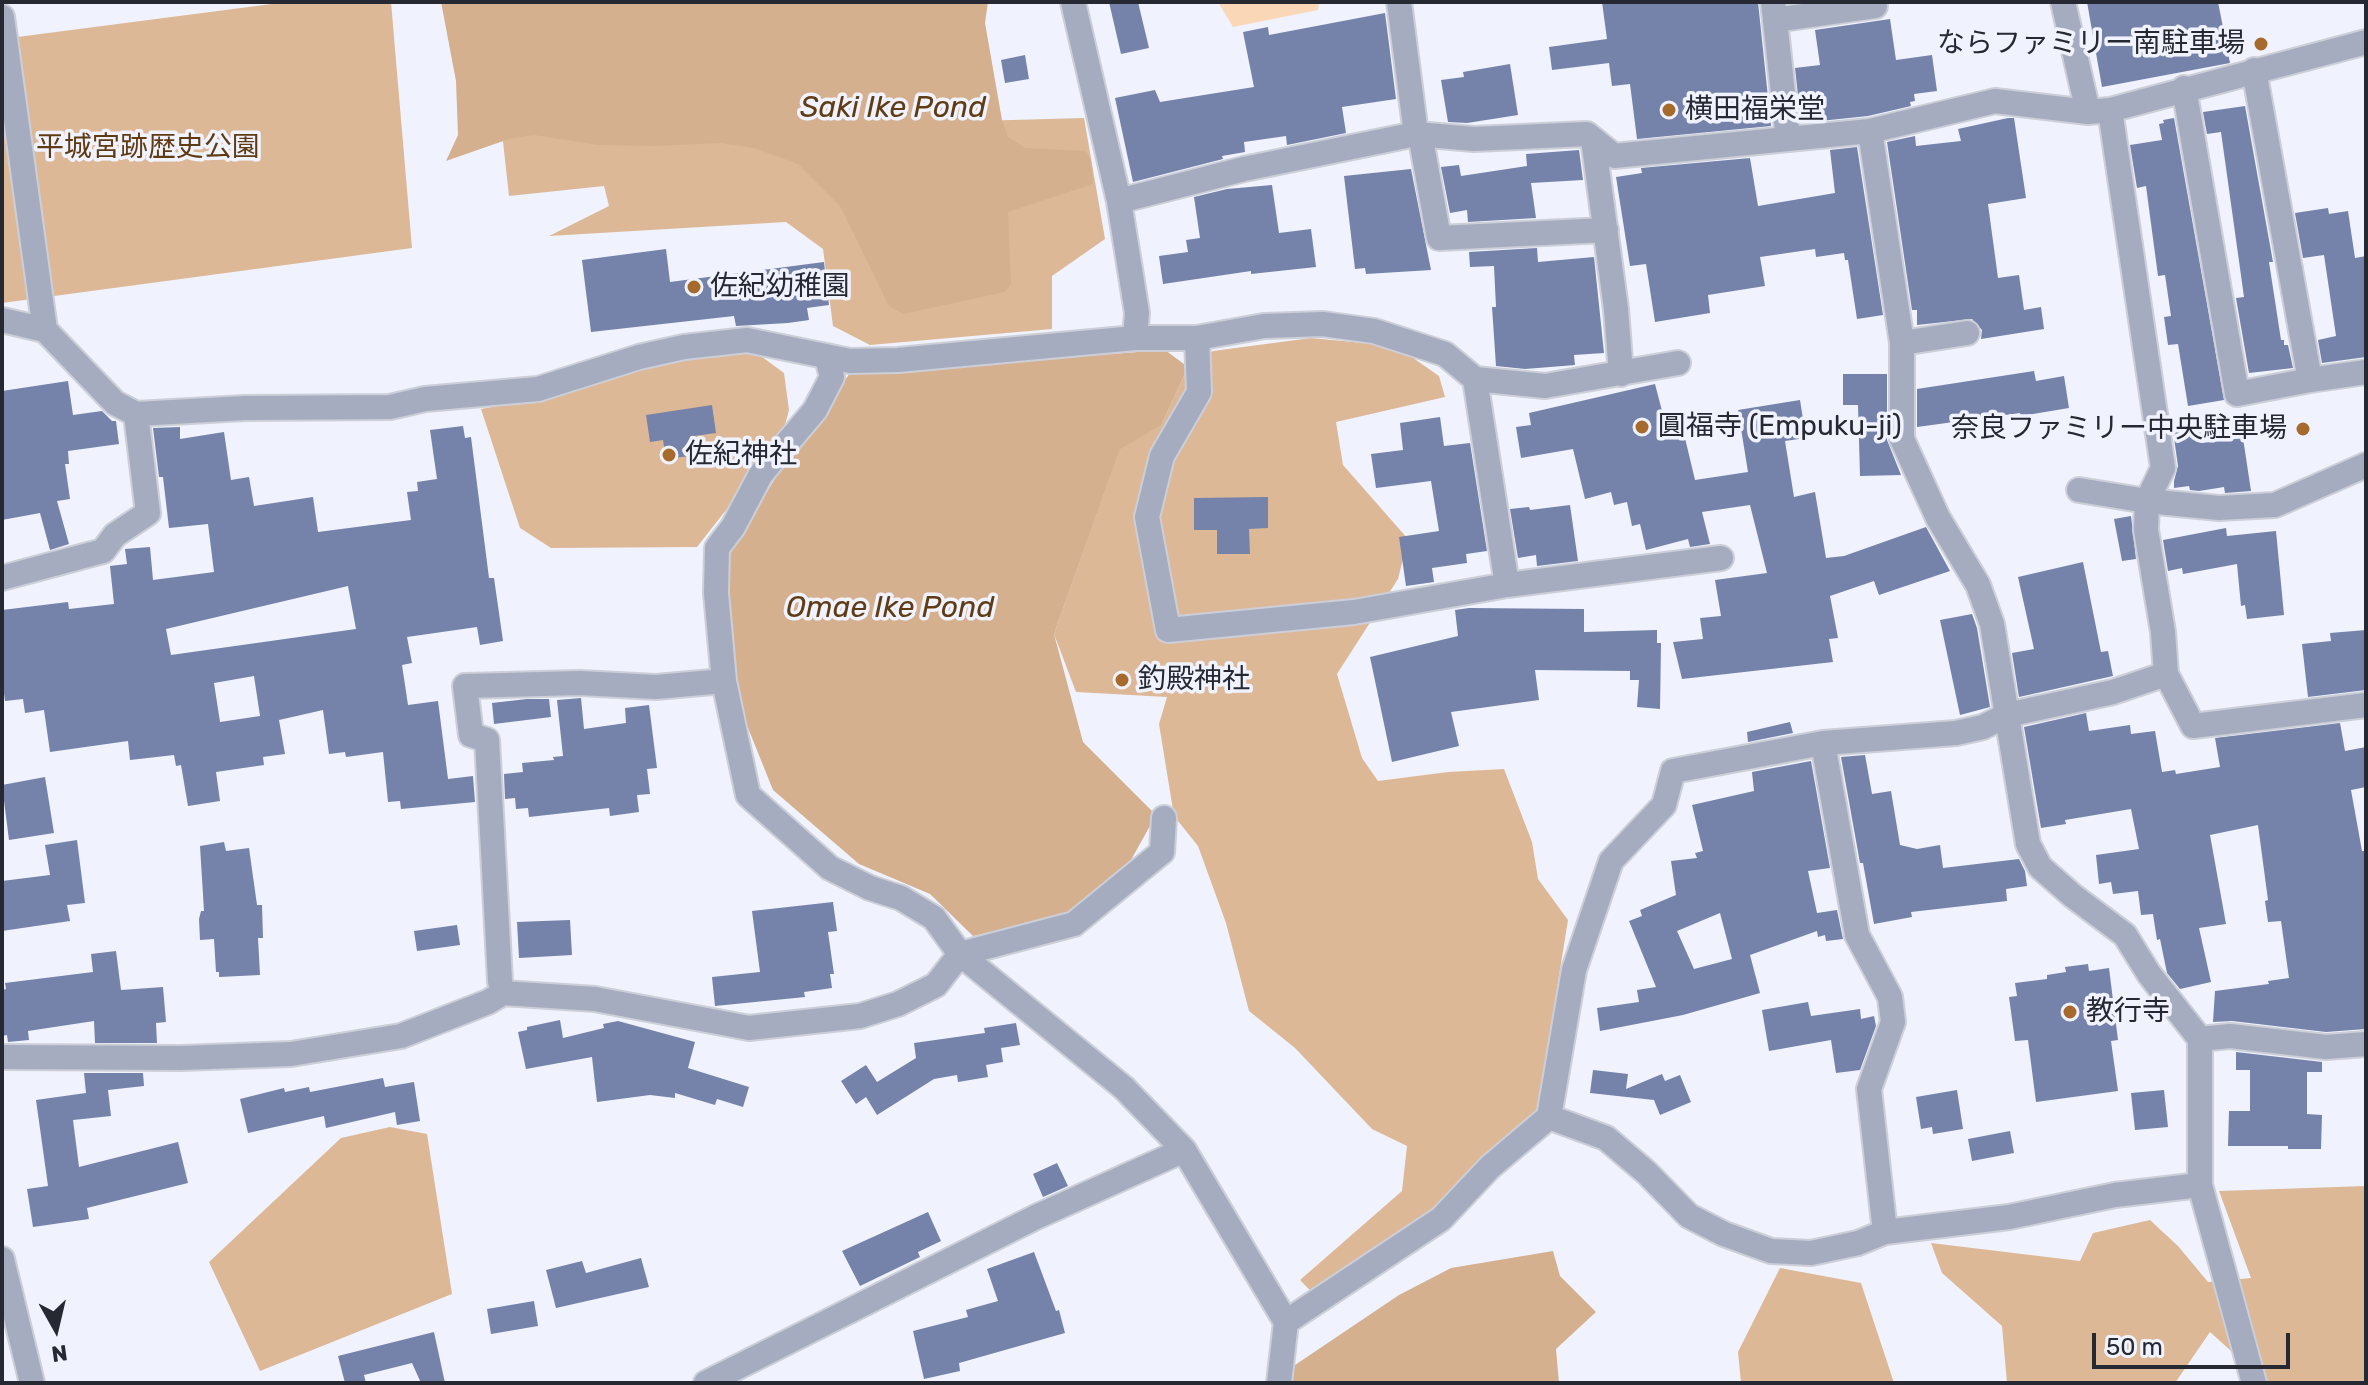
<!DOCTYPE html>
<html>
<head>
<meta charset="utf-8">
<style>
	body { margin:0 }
	#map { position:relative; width:2368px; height:1385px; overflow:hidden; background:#f0f3fd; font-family:Rubik,sans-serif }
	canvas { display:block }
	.frame { position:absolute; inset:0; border:4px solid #262931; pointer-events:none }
	.north { position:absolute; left:16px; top:1289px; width:80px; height:80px; -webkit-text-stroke:6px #f0f3fd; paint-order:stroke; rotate:172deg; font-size:22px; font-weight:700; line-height:32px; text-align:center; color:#262931 }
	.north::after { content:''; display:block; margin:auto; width:28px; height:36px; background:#262931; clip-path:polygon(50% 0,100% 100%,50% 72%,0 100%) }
	.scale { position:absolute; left:2092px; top:1333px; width:198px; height:36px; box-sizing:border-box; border:4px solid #262931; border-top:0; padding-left:10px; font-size:24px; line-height:28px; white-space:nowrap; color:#262931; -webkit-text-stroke:6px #f0f3fd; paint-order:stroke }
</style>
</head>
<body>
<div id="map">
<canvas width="2368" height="1385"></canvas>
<div class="frame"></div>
<div class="north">N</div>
<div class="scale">50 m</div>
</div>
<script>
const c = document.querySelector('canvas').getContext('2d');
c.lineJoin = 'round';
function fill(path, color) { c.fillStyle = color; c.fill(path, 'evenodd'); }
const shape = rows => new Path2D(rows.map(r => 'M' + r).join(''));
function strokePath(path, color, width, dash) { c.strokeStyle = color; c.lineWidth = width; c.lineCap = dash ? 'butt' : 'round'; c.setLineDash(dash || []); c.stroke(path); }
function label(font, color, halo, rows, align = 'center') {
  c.font = font + ' Rubik,"Noto Sans JP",sans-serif'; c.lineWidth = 7; c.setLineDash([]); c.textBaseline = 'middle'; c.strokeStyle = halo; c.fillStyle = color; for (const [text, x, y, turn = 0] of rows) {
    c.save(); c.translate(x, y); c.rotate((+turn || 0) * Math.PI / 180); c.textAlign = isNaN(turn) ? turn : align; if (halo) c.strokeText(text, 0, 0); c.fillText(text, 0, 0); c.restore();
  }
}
const green = shape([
	[1218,2,1319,2,1318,10,1233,27]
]);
const forest = shape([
	[287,2,391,2,412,248,2,303,2,39],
	[499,105,976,121,1084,118,1105,239,1052,276,1052,329,870,345,833,326,823,249,786,222,549,236,609,206,604,186,509,196],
	[1311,338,1396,346,1439,376,1445,397,1336,422,1343,465,1408,539,1398,579,1337,674,1362,758,1378,781,1448,772,1504,769,1532,842,1538,879,1568,920,1538,1107,1440,1233,1328,1309,1300,1280,1402,1191,1407,1146,1372,1129,1295,1048,1249,1011,1226,923,1198,846,1174,816,1159,724,1167,697,1076,692,1054,634,1120,448,1161,426,1188,367,1213,351],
	[706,351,754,351,784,373,789,410,781,440,697,547,551,548,520,528,481,409,556,395,631,371],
	[390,1127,427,1134,452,1294,260,1371,209,1262,341,1138],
	[2366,1186,2366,1383,2260,1383,2250,1368,2210,1332,2175,1383,2007,1383,2002,1326,1942,1273,1931,1243,2080,1261,2093,1233,2150,1220,2178,1246,2208,1282,2251,1278,2219,1191],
	[1780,1268,1861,1283,1894,1383,1741,1383,1738,1352]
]);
const water = shape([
	[441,2,988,2,985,23,1002,120,1008,137,1025,148,1086,151,1091,161,1093,184,1008,212,1011,284,1005,292,903,314,889,306,840,206,798,164,754,148,720,143,656,146,597,145,534,135,509,139,446,161,458,135,456,81],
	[1165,350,1188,367,1161,426,1120,449,1054,634,1083,742,1156,815,1131,860,1064,915,973,936,930,894,859,864,773,790,734,693,723,602,728,556,779,472,850,373],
	[1553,1251,1560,1276,1596,1312,1556,1349,1559,1383,1291,1383,1295,1365,1399,1295,1451,1268]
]);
const building = shape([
	[1109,2,1138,2,1149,48,1121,54],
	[1602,2,1758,2,1771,126,1637,139,1630,84,1612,86,1609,63,1552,70,1549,47,1607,39],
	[2087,2,2218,2,2230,63,2102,87],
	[1385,13,1396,99,1342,107,1346,133,1287,145,1286,136,1244,142,1245,152,1222,156,1223,159,1133,182,1115,98,1155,90,1160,102,1254,87,1243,32,1268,27,1269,35],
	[1890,19,1896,60,1932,55,1937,91,1914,94,1915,101,1910,102,1911,106,1868,116,1801,123,1795,68,1820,65,1815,30],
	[1025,55,1029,79,1005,83,1001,60],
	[1510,64,1518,115,1467,123,1448,122,1441,80,1464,77,1463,72],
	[2245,106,2273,262,2269,262,2281,340,2284,340,2284,345,2288,345,2293,368,2249,373,2236,298,2244,297,2221,132,2207,134,2203,112],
	[2008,118,2014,118,2026,198,1988,204,1998,278,2019,275,2024,310,2041,307,2044,329,1981,339,1982,330,1972,319,1917,325,1917,310,1912,310,1887,142,1915,136,1916,146,1961,141,1958,129],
	[2174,118,2224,400,2188,406,2178,344,2168,345,2164,317,2171,316,2165,275,2158,276,2146,186,2137,188,2130,145,2162,140,2159,124,2164,123,2163,120],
	[1857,147,1883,315,1857,319,1848,260,1845,260,1844,253,1816,257,1815,249,1760,257,1765,286,1708,295,1710,313,1655,322,1646,264,1630,266,1616,177,1642,173,1641,168,1750,158,1758,206,1835,193,1830,150],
	[1579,150,1583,180,1531,183,1536,218,1468,222,1467,210,1450,213,1441,167,1459,165,1461,176,1527,166,1526,154],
	[1411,169,1431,270,1366,274,1365,268,1355,269,1344,176],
	[1272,185,1279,233,1311,229,1316,267,1251,274,1251,271,1163,284,1159,256,1188,252,1186,240,1200,238,1194,197,1227,189],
	[2328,208,2329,214,2348,211,2355,258,2366,256,2366,357,2322,363,2318,340,2336,336,2324,255,2303,258,2295,213],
	[1537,248,1538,262,1594,257,1604,353,1574,355,1575,365,1525,369,1496,366,1492,307,1496,307,1494,266,1470,267,1469,252],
	[666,249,670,282,824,262,829,305,807,308,809,320,788,323,736,326,734,316,591,332,582,260],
	[2034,371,2036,381,2064,376,2069,408,2021,416,2020,413,1917,427,1917,389],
	[1843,374,1887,374,1887,440,1901,475,1860,476,1858,405,1843,405],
	[68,381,73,415,102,411,112,421,116,421,119,444,68,451,69,464,65,464,70,499,57,501,69,544,50,550,40,513,2,520,2,391],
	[1655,384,1669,438,1684,434,1695,480,1748,472,1738,410,1800,400,1806,438,1785,441,1794,497,1815,492,1826,558,1844,556,1926,527,1950,571,1879,595,1874,581,1830,596,1838,638,1829,639,1833,662,1682,679,1673,642,1703,639,1700,618,1721,616,1715,580,1767,573,1750,505,1702,512,1710,544,1690,547,1688,539,1646,550,1640,524,1632,526,1627,502,1614,505,1611,492,1585,499,1573,449,1521,458,1516,427,1531,425,1529,413],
	[712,405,716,433,694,436,697,455,666,459,663,440,650,442,646,415],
	[1440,417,1444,446,1470,443,1487,551,1466,554,1467,563,1432,568,1434,582,1406,586,1399,537,1439,531,1431,481,1376,488,1371,454,1403,450,1400,423],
	[463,426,465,438,471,437,489,578,494,578,503,641,480,645,477,627,407,637,412,663,402,665,408,705,438,701,448,779,473,776,475,802,401,809,400,801,388,802,383,752,346,757,345,752,329,754,323,710,279,720,285,754,263,757,264,765,216,772,220,801,188,806,181,765,176,766,174,755,130,760,128,741,50,752,44,710,25,713,23,699,5,701,2,677,2,610,68,602,69,609,114,604,110,566,127,564,125,549,150,547,153,580,214,572,208,524,169,528,163,477,159,477,153,428,180,427,180,439,224,432,231,480,249,477,254,506,313,497,318,532,411,520,407,492,418,491,417,482,437,479,430,430],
	[348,586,356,629,171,655,166,629],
	[254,676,260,716,220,722,214,683],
	[2200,428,2202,443,2243,438,2251,491,2225,493,2224,487,2199,491,2190,490,2189,486,2174,488,2174,481,2178,466,2173,431],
	[1268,497,1268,528,1249,529,1250,554,1217,554,1217,530,1194,530,1194,498],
	[1570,505,1578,561,1537,566,1536,555,1518,558,1510,509,1529,507,1530,510],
	[2131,516,2136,559,2122,561,2114,519],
	[2226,528,2227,536,2276,531,2284,615,2247,619,2245,605,2241,606,2237,564,2183,574,2182,568,2168,571,2163,540],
	[2083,562,2101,652,2108,651,2113,676,2019,697,2012,653,2034,649,2018,577],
	[1469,608,1584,609,1584,632,1657,630,1657,643,1661,643,1660,709,1637,707,1639,680,1630,680,1630,671,1535,670,1539,700,1451,712,1459,746,1392,762,1370,657,1458,636,1455,610],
	[1972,614,1977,628,1990,707,1960,715,1940,620],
	[2366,630,2366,690,2308,697,2302,644,2331,641,2330,633],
	[581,698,584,729,626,723,625,708,649,705,657,768,647,769,650,794,637,795,639,812,610,816,609,808,529,817,528,808,516,809,515,798,505,799,504,774,523,772,522,763,554,760,553,757,563,756,557,700],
	[527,699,549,699,551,717,494,724,492,703],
	[2086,713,2089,731,2130,725,2131,734,2155,731,2162,772,2175,770,2176,774,2220,767,2215,738,2340,723,2345,751,2366,747,2366,787,2351,790,2362,851,2366,851,2366,1029,2326,1032,2232,1021,2213,1022,2215,991,2269,984,2268,981,2289,978,2281,921,2268,922,2265,901,2268,900,2258,825,2210,835,2226,924,2199,928,2211,982,2180,989,2167,973,2160,939,2157,940,2153,914,2141,915,2138,891,2113,894,2111,882,2099,884,2096,855,2139,849,2131,809,2065,820,2066,824,2041,828,2024,727],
	[1790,722,1793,733,1748,742,1747,732],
	[1865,755,1872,794,1891,791,1900,845,1917,849,1940,845,1943,868,2019,859,2025,871,2027,886,2006,889,2007,901,1911,912,1912,917,1874,924,1863,863,1860,863,1841,757],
	[1811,761,1830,868,1808,871,1817,913,1837,910,1843,939,1826,941,1825,935,1818,937,1817,931,1750,955,1760,993,1683,1015,1600,1031,1597,1008,1639,1002,1637,990,1656,987,1629,921,1642,916,1640,910,1676,895,1671,861,1697,858,1695,853,1703,851,1692,805,1754,791,1752,772],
	[1720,913,1732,959,1694,969,1677,931],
	[45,777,54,833,9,840,2,785],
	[77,840,85,903,67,905,70,921,2,931,2,881,50,875,45,845],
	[224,842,226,851,249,848,257,905,262,905,263,938,258,938,260,975,219,977,219,972,216,972,214,939,200,940,199,919,201,911,204,911,200,846],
	[833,902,837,931,828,932,834,974,830,974,832,988,804,992,805,997,715,1006,712,977,760,972,752,911],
	[570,920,572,955,519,958,517,922],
	[457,925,460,945,417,951,414,931],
	[116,951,121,990,163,987,166,1022,156,1023,157,1043,95,1043,94,1021,28,1031,29,1040,8,1042,7,1035,2,1036,2,990,6,989,5,983,93,972,91,954],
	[2088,964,2089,971,2109,968,2118,1040,2111,1041,2118,1091,2036,1102,2028,1040,2015,1041,2009,997,2017,996,2015,983,2047,979,2047,975,2066,972,2065,967],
	[1808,1002,1811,1016,1860,1009,1861,1019,1874,1016,1876,1026,1860,1070,1836,1073,1831,1040,1769,1051,1762,1010],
	[560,1020,563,1038,604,1028,603,1024,618,1021,695,1042,688,1068,749,1087,743,1107,717,1099,715,1105,675,1093,675,1098,650,1095,597,1102,592,1057,526,1069,518,1032,527,1030,527,1027],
	[1016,1023,1020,1045,1001,1048,1003,1062,986,1065,988,1077,958,1082,957,1075,934,1079,877,1115,866,1097,856,1104,841,1081,866,1065,877,1082,916,1058,914,1043,985,1033,984,1028],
	[2236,1052,2322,1062,2322,1072,2307,1072,2307,1114,2322,1115,2321,1149,2288,1149,2288,1146,2228,1146,2229,1111,2250,1111,2250,1070,2236,1070],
	[1593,1070,1628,1074,1626,1089,1662,1074,1665,1081,1680,1075,1691,1102,1660,1115,1654,1100,1590,1093],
	[84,1073,143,1073,144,1086,108,1090,111,1116,73,1120,79,1167,178,1142,188,1183,87,1208,89,1219,33,1227,27,1189,48,1186,36,1100,86,1093],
	[383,1078,385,1087,414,1082,420,1121,397,1125,395,1112,326,1128,324,1116,248,1133,240,1099,284,1088,285,1092,309,1087,310,1092],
	[1957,1090,1963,1129,1933,1134,1932,1127,1921,1129,1916,1097],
	[2164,1090,2168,1127,2135,1130,2131,1093],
	[2010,1131,2014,1153,1972,1161,1968,1139],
	[1057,1163,1068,1186,1043,1197,1033,1174],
	[928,1212,941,1241,918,1252,920,1257,860,1286,842,1251],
	[1034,1252,1056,1311,1059,1310,1065,1333,959,1363,960,1371,924,1379,913,1331,968,1317,966,1310,998,1301,987,1269],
	[641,1258,649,1287,556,1308,546,1270,582,1261,586,1273],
	[534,1301,538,1326,491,1334,487,1309],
	[434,1332,445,1383,421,1383,412,1363,364,1375,366,1383,345,1383,338,1356]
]);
const street = shape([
	[1399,2,1416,134,1474,139,1587,134,1614,156,1870,131,1995,101,2088,112],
	[1773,2,1788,139],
	[2063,2,2088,112,2110,110,2366,42],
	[2,17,45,330],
	[1775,20,1875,6],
	[2254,70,2310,380,2366,372],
	[2184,88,2237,394,2310,380],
	[2110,110,2163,468,2147,501,2146,530,2163,632,2166,674],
	[1870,131,1902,343,1902,439,1938,518,1978,585,1992,624,2028,844,2040,867,2073,896,2125,935,2149,974,2200,1039,2200,1185,2254,1383],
	[1420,134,1439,238,1606,230],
	[1593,139,1616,309,1621,374],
	[1119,201,1244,169,1416,134],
	[2,320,45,330,115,403,136,414,245,408,390,407,425,399,538,389,639,357,684,347,747,340,850,361,898,360,1135,338,1137,313,1119,201,1073,2],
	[1135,338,1197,338,1264,326,1323,324,1374,331,1445,354,1475,379,1545,386,1678,363],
	[1197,338,1199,392,1162,456,1147,517,1168,630,1354,612,1507,585,1721,558],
	[1902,343,1967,333],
	[827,358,832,377,815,410,761,474,733,527,717,548,716,593,724,681,748,795,830,868,870,888,901,898,934,918,960,954,1124,1088,1184,1150,1286,1322,1279,1383],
	[1475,379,1507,585],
	[2079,490,2147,501,2219,508,2275,505,2366,465],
	[2,578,103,551,115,535,148,513,136,414],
	[1823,743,1857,935,1890,997,1893,1022,1869,1089,1885,1232],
	[503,993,500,981,487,740,471,735,465,686,580,683,656,687,724,681],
	[2200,1039,2230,1036,2326,1047,2366,1044],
	[2,1057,181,1058,291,1054,401,1036,488,1002,503,993,595,999,749,1028,860,1016,898,1004,936,985,960,954,1074,924,1162,852,1164,818],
	[1549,1117,1606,1138,1647,1173,1689,1216,1724,1234,1771,1251,1811,1253,1858,1243,1885,1232,2009,1217,2115,1195,2200,1185],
	[2,1259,32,1383],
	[1286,1322,1441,1219,1490,1167,1549,1117,1574,970,1611,861,1664,805,1673,771,1823,743,1956,733,1983,727,2007,715,2113,692,2166,674,2193,726,2366,705],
	[706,1383,1036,1217,1184,1150]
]);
const markers = [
	[2261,44,8,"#a66b2c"],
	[1669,110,8,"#a66b2c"],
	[694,287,8,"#a66b2c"],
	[1642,427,8,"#a66b2c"],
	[2303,429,8,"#a66b2c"],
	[669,455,8,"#a66b2c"],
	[1122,680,8,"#a66b2c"],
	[2070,1012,8,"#a66b2c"]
];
const poiNames = [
	["ならファミリー南駐車場",2245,44,"right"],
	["横田福栄堂",1685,110],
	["佐紀幼稚園",710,287],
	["圓福寺 (Empuku-ji)",1658,427],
	["奈良ファミリー中央駐車場",2287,429,"right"],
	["佐紀神社",685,455],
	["釣殿神社",1138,680],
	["教行寺",2086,1012]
];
const parkNames = [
	["平城宮跡歴史公園",148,148]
];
const waterNames = [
	["Saki Ike Pond",893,108],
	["Omae Ike Pond",890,608]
];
fill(green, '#fad7b7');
fill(forest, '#dcb897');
fill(water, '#d4b08f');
fill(building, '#7582a9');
strokePath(street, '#cccfd8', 28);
strokePath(street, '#a6acbf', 24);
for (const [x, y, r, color] of markers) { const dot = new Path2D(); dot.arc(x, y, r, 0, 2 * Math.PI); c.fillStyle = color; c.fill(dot); strokePath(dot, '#f0f3fd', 3); }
label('28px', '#262931', '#f0f3fd', poiNames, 'left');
label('28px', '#5f3b14', '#f0f3fd', parkNames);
label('italic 30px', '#603c15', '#f0f3fd', waterNames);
</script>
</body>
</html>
